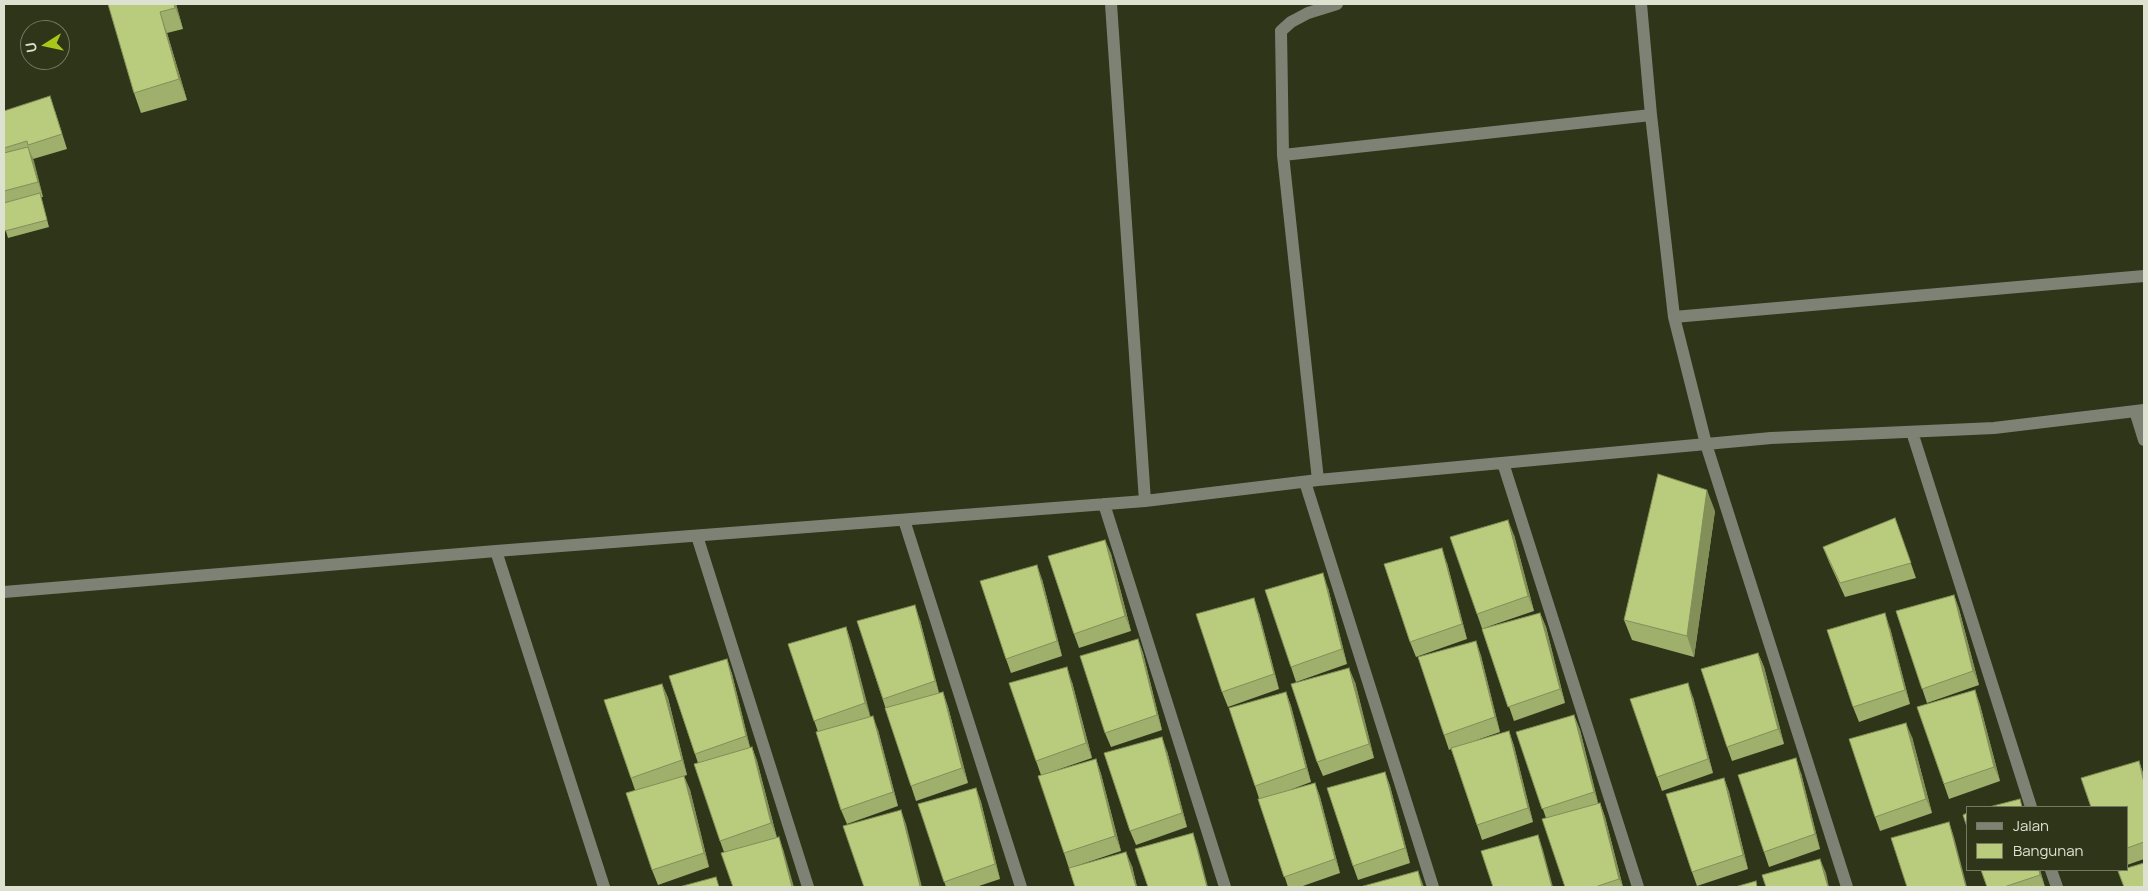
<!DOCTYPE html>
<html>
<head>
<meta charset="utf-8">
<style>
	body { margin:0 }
	#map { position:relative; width:2148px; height:891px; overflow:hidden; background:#2e3519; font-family:Manrope,sans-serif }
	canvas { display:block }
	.frame { position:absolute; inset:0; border:5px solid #dce1d0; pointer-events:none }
	.legend { position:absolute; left:1966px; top:806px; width:162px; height:65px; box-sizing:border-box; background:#2e3519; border:1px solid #747a62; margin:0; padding:6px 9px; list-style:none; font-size:15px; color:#dce1d0 }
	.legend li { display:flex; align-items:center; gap:10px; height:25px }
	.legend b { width:25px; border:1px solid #747a62 }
	.north { position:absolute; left:20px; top:20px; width:50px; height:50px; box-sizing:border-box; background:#2e3519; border:1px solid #747a62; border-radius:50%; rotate:260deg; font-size:14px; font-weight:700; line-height:20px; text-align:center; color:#dce1d0 }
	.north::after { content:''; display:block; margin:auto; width:18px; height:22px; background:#a9c71a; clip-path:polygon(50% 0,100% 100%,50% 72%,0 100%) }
</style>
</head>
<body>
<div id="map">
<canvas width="2148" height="891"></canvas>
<div class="frame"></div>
<ul class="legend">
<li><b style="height:6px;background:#7e8274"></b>Jalan</li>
<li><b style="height:14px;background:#b9cc7d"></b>Bangunan</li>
</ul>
<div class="north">U</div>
</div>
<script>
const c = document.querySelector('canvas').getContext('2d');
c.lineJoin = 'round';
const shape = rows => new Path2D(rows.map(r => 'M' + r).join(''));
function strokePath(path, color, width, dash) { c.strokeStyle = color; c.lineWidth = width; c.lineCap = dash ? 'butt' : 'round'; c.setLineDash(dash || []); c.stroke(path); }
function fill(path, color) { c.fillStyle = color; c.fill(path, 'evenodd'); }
const minor = shape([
	[1111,4,1145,501],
	[1641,4,1651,115,1674,317],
	[1283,155,1651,115],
	[2135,411,2144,440],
	[1912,432,2031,807],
	[1503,463,1638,887],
	[1318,480,1283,155,1281,31,1291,22,1308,13,1337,4],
	[1305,482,1433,887],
	[1104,504,1225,887],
	[904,520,1021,887],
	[697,536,808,887],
	[496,551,604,887],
	[4,592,496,551,1145,501,1318,480,1771,438,1994,428,2144,410],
	[2051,870,2057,887],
	[1847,887,1706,444,1674,317,2144,276]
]);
const wall = shape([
	[108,4,176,4,183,29,167,33,187,100,141,113,134,93],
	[4,111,55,111,67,149,33,159,32,156,43,197,41,197,49,227,8,238,4,225],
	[1715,511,1694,657,1632,640,1624,620],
	[1895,518,1916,578,1845,597,1829,562,1823,547],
	[1514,535,1534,611,1484,628,1540,613,1546,627,1565,703,1514,721,1477,614],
	[1105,540,1111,554,1131,631,1079,648,1074,634],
	[1447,563,1467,639,1416,657,1410,642],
	[1042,579,1062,656,1011,673,1006,659],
	[1328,588,1347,664,1296,682,1291,667],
	[1954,595,1959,609,1979,685,1927,703,1896,611],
	[1259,613,1279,689,1228,707,1222,692],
	[920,620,939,693,943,692,948,707,968,783,916,801,857,621],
	[846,627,851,642,870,716,878,730,898,806,847,824,841,810,818,732,788,644],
	[1890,628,1910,704,1859,722,1853,707],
	[1138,639,1143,653,1162,730,1111,747,1105,733],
	[1476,641,1481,656,1500,732,1474,741,1509,731,1514,746,1533,822,1482,840,1451,749,1449,750,1444,735],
	[1758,653,1764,667,1784,744,1732,761,1727,747],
	[727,659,732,674,750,747,752,747,757,761,777,838,784,852,724,852,720,841,698,763,669,676],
	[1072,682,1092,758,1048,773,1096,759,1101,774,1121,851,1073,867,1132,866,1137,887,1075,887,1064,853,1041,775,1036,761],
	[1355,682,1374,758,1323,776,1317,762],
	[662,684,668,698,687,775,684,776,690,790,709,867,658,885,652,870,635,790,604,700],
	[1975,690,1980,705,2000,781,1949,799,1917,707],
	[1286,692,1291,706,1311,782,1287,791,1315,783,1320,797,1340,873,1300,887,1288,887,1255,786],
	[1693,697,1713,773,1662,791,1657,777],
	[1574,715,1580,730,1598,803,1600,803,1605,817,1623,887,1565,887,1546,818,1516,732],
	[1912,737,1932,813,1880,831,1875,817],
	[1167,751,1187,827,1136,845,1130,831],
	[2139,761,2144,776,2144,859,2127,865,2127,807],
	[1385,772,1390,786,1410,863,1358,880,1353,866],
	[1801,773,1820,849,1769,867,1764,852],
	[1724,778,1729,792,1748,869,1697,886,1692,872],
	[976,788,981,802,1000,879,976,887,946,887,918,804],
	[2040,870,2045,887,1987,887]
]);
const shadedWall = shape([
	[174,4,176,4,183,29],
	[160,12,167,33,187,100,179,79],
	[28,147,34,161,43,197,38,182],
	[1707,490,1715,511,1694,657,1687,636],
	[1508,520,1514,535,1534,611,1528,596],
	[1105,540,1111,554,1131,631,1125,616],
	[1442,548,1447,563,1467,639,1462,624],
	[1037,565,1042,579,1062,656,1057,641],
	[1323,573,1328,588,1347,664,1342,649],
	[1954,595,1959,609,1979,685,1973,671],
	[1254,598,1259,613,1279,689,1274,674],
	[915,605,920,620,940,696,935,681],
	[1540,613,1546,627,1565,703,1560,689],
	[1885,613,1890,628,1910,704,1905,690],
	[846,627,851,642,871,718,865,703],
	[1138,639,1143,653,1162,730,1157,715],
	[1476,641,1481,656,1500,732,1495,717],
	[1758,653,1764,667,1784,744,1778,729],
	[727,659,732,674,751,751,746,736],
	[1067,667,1072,682,1092,758,1086,743],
	[1349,668,1355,682,1374,758,1369,744],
	[1688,683,1693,697,1713,773,1708,759],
	[662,684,668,698,687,775,682,760],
	[1975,690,1980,705,2000,781,1994,767],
	[943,692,948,707,968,783,962,768],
	[1286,692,1291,706,1311,782,1306,768],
	[1574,715,1580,730,1599,806,1594,792],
	[873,716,878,730,898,806,893,792],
	[1906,723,1912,737,1932,813,1926,799],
	[1509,731,1514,746,1533,822,1528,808],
	[1162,737,1167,751,1187,827,1182,813],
	[752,747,757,761,777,838,771,823],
	[1796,758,1801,773,1820,849,1815,834],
	[1096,759,1101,774,1121,851,1115,836],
	[2139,761,2144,776,2144,783],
	[1385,772,1390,786,1410,863,1405,848],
	[684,776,690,790,709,867,704,853],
	[1724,778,1729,792,1748,869,1743,855],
	[1315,783,1320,797,1340,873,1335,859],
	[976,788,981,802,1000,879,995,864],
	[1600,803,1605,817,1623,887,1619,879],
	[901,810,906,824,922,887,921,887,920,886],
	[1949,822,1954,837,1967,887,1966,887],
	[1193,833,1198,848,1208,887,1207,887],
	[1538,835,1543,850,1553,887,1552,887],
	[779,837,784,852,794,887,792,887],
	[1126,852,1132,866,1137,887,1136,887],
	[1820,859,1826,873,1829,887,1828,887],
	[2039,870,2040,870,2045,887,2040,875],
	[1418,871,1424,887,1422,887]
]);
const building = shape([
	[108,4,174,4,175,8,160,12,179,79,134,93,108,4],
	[50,96,62,134,28,145,27,141,4,148,4,111,50,96],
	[28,147,38,182,4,191,4,153,28,147],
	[40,193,47,220,5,231,4,225,4,203,40,193],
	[1658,474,1707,490,1687,636,1624,620,1658,474],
	[1895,518,1911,563,1840,583,1823,547,1895,518],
	[1508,520,1528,596,1477,614,1450,537,1508,520],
	[1105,540,1125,616,1074,634,1048,556,1105,540],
	[1442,548,1462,624,1410,642,1384,564,1442,548],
	[1037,565,1057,641,1006,659,980,581,1037,565],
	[1323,573,1342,649,1291,667,1265,590,1323,573],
	[1954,595,1973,671,1922,689,1896,611,1954,595],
	[1254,598,1274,674,1222,692,1196,614,1254,598],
	[915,605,935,681,883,699,857,621,915,605],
	[1540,613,1560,689,1508,707,1482,629,1540,613],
	[1885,613,1905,690,1853,707,1827,630,1885,613],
	[846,627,865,703,814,721,788,644,846,627],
	[1138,639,1157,715,1105,733,1080,656,1138,639],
	[1476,641,1495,717,1444,735,1418,657,1476,641],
	[1758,653,1778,729,1727,747,1701,669,1758,653],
	[727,659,746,736,695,754,669,676,727,659],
	[1067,667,1086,743,1036,761,1009,683,1067,667],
	[1349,668,1369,744,1317,762,1291,684,1349,668],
	[1688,683,1708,759,1657,777,1630,699,1688,683],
	[662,684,682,760,631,778,604,700,662,684],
	[1975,690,1994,767,1944,784,1917,707,1975,690],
	[943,692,962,768,911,786,885,708,943,692],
	[1286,692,1306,768,1255,786,1229,708,1286,692],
	[1574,715,1594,792,1542,809,1516,732,1574,715],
	[873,716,893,792,841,810,816,732,873,716],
	[1906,723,1926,799,1875,817,1849,739,1906,723],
	[1509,731,1528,808,1477,825,1451,748,1509,731],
	[1162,737,1182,813,1130,831,1104,753,1162,737],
	[752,747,771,823,720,841,694,764,752,747],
	[1796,758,1815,834,1764,852,1738,775,1796,758],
	[1096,759,1115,836,1064,853,1038,776,1096,759],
	[2139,761,2144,783,2144,842,2127,848,2127,807,2091,807,2081,778,2139,761],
	[1385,772,1405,848,1353,866,1327,788,1385,772],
	[684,776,704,853,652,870,626,793,684,776],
	[1724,778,1743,855,1692,872,1666,794,1724,778],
	[1315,783,1335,859,1284,877,1258,799,1315,783],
	[976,788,995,864,944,882,918,804,976,788],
	[2020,799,2022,807,1989,807,2020,799],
	[1600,803,1619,879,1595,887,1565,887,1542,819,1600,803],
	[901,810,920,886,916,887,864,887,843,826,901,810],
	[1967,813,1967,827,1963,815,1967,813],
	[1949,822,1966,887,1907,887,1891,838,1949,822],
	[1193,833,1207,887,1148,887,1135,849,1193,833],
	[1538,835,1552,887,1493,887,1481,851,1538,835],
	[779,837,792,887,733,887,721,853,779,837],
	[1126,852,1136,887,1075,887,1069,868,1126,852],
	[1820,859,1828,887,1766,887,1762,875,1820,859],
	[2144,863,2144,887,2124,887,2118,871,2127,870,2127,868,2144,863],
	[1981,870,2039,870,2040,875,2004,887,1987,887,1981,870],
	[1418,871,1422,887,1360,887,1418,871],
	[716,877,719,887,679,887,716,877],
	[1756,881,1757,887,1735,887,1756,881]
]);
strokePath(minor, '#7e8274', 12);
fill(wall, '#9faf6c');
fill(shadedWall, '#828f58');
fill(building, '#b9cc7d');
strokePath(building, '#828f58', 1);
</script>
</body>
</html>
